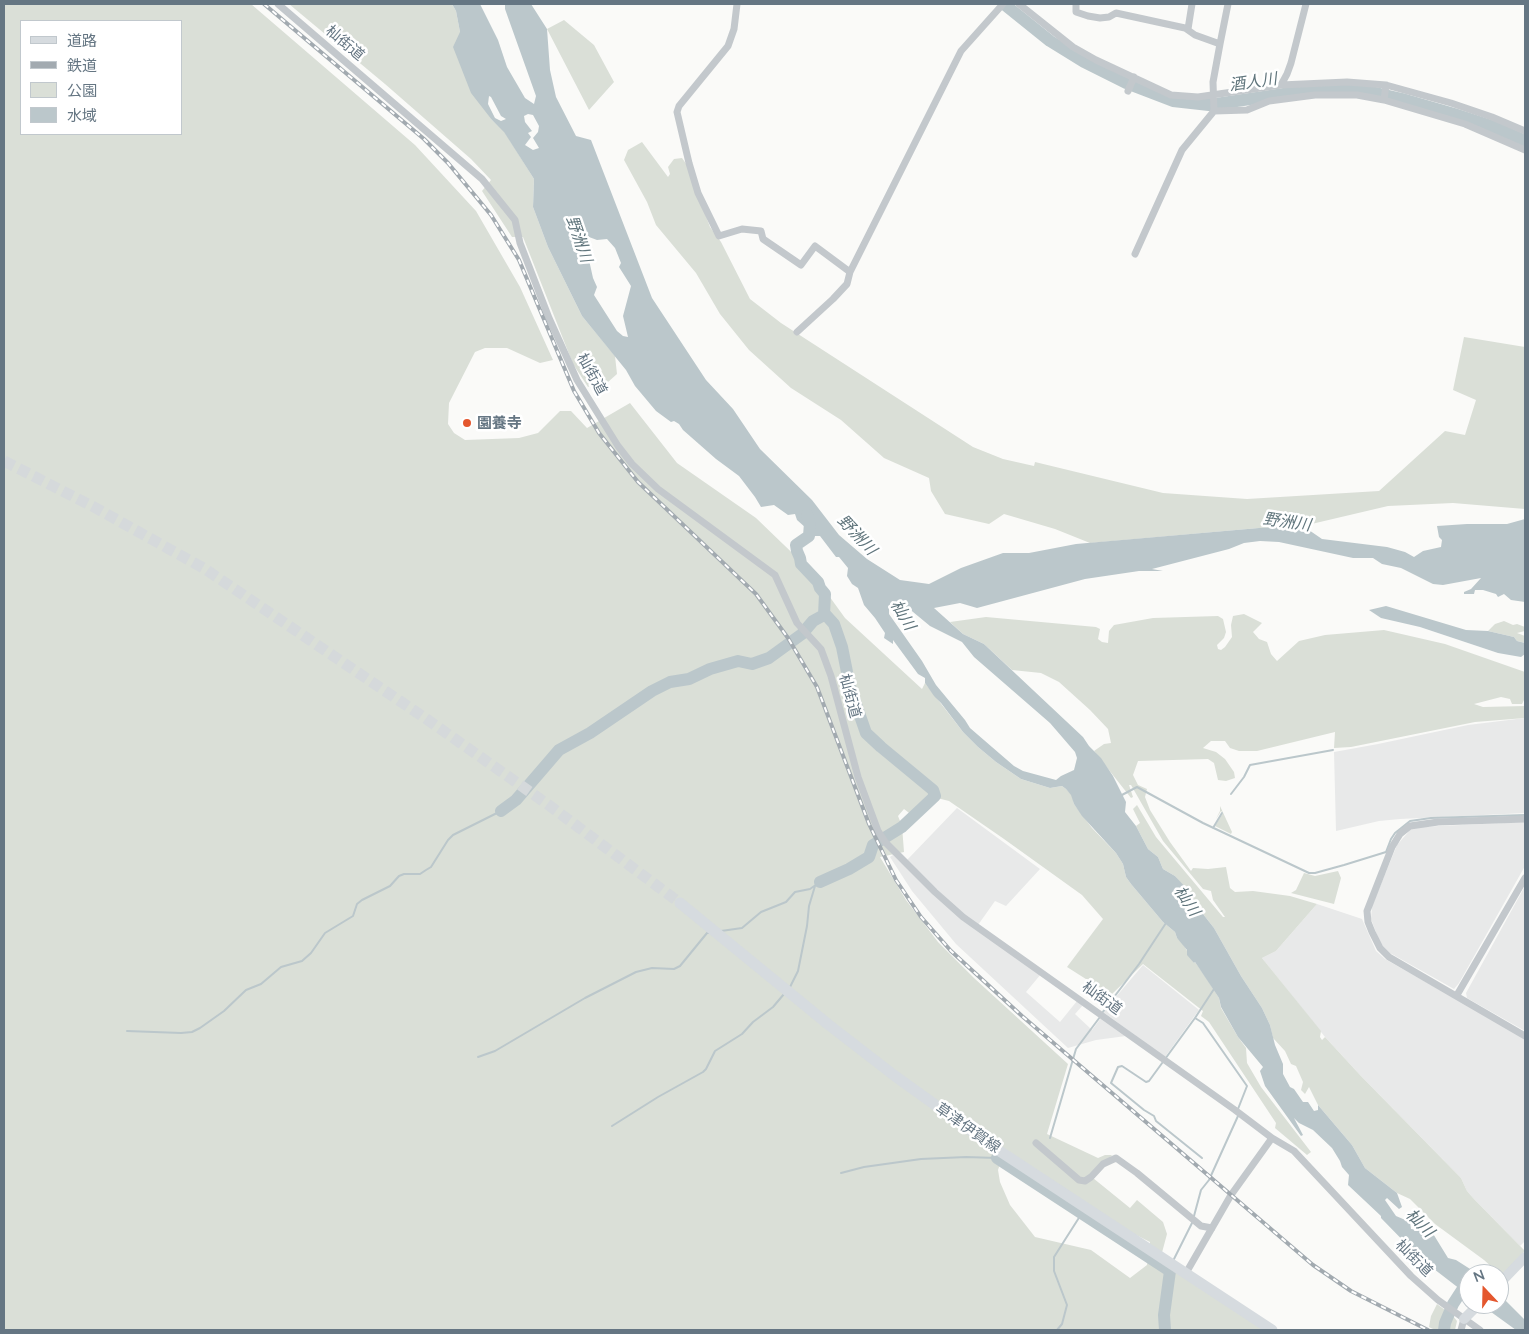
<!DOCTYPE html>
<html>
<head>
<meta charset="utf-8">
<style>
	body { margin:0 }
	#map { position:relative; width:1529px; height:1334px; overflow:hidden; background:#fafaf8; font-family:Lato,"Noto Sans JP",sans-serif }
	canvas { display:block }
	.frame { position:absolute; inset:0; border:5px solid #657683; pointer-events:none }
	.legend { position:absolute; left:20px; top:20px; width:162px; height:115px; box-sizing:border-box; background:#fff; border:1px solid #c1c8cd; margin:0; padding:6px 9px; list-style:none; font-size:15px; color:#657683 }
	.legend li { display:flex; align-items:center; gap:10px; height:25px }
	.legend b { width:25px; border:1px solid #c1c8cd }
	.north { position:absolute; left:1459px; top:1264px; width:50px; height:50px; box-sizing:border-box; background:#fff; border:1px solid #c1c8cd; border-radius:50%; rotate:339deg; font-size:14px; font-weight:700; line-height:20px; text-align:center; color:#657683 }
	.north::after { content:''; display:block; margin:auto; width:18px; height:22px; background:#e4572e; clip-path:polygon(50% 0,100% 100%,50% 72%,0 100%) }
</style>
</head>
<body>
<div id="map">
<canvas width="1529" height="1334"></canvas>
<div class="frame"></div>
<ul class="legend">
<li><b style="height:6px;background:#d6dbdf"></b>道路</li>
<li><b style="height:6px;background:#a2aab0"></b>鉄道</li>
<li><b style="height:14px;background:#dadfd7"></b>公園</li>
<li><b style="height:14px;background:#bbc7cb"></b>水域</li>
</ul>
<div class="north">N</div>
</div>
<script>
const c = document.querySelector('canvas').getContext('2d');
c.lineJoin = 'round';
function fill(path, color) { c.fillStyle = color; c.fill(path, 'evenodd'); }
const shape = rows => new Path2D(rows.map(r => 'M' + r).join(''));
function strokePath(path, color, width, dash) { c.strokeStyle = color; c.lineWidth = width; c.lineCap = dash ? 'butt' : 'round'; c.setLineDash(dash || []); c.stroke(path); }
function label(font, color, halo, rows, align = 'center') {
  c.font = font + ' Lato,"Noto Sans JP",sans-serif'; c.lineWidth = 5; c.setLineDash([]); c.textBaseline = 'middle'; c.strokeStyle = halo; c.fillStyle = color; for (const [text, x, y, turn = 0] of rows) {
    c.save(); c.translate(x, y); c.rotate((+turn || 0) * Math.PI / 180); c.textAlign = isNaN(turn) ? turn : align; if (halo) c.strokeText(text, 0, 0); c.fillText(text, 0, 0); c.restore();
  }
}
const built = shape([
	[1525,718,1525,813,1400,819,1379,821,1336,831,1334,752,1378,744,1468,725],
	[957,808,1040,869,1006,906,995,901,978,925,965,916,907,860],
	[1525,822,1525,866,1459,983,1454,989,1390,953,1380,943,1371,919,1372,906,1397,845,1411,829,1418,827],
	[893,855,962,920,1041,974,1026,992,1060,1022,1077,1001,1083,1005,1075,1014,1092,1030,1101,1018,1126,1036,1096,1040,1068,1048,956,944,912,891,890,857],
	[1525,886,1525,1031,1467,998,1466,993],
	[1317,904,1362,919,1376,951,1385,959,1525,1038,1525,1241,1520,1246,1474,1199,1467,1191,1461,1178,1361,1076,1325,1037,1262,958,1276,951],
	[1143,965,1199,1010,1165,1057,1103,1012]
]);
const green = shape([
	[4,4,251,4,415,145,476,211,520,287,553,360,540,363,507,348,485,348,475,352,449,403,448,424,454,433,465,440,519,438,538,433,560,411,571,411,587,428,630,403,677,463,756,518,811,571,845,618,922,689,925,683,963,732,978,747,996,762,1021,779,1050,788,1062,786,1066,789,1072,795,1074,804,1092,828,1116,853,1123,864,1126,877,1131,884,1163,922,1175,932,1177,938,1182,942,1194,963,1195,962,1205,976,1219,998,1221,1008,1238,1037,1246,1048,1247,1063,1261,1087,1311,1152,1307,1155,1275,1128,1276,1123,1209,1022,1201,1016,1203,1011,1143,964,1111,995,1067,967,1103,919,1082,895,1004,839,949,801,929,796,913,816,904,809,898,816,902,826,904,852,880,857,906,900,938,942,974,978,1068,1064,1047,1134,1098,1158,1105,1155,1112,1155,1093,1178,1130,1208,1137,1200,1163,1222,1167,1234,1160,1260,1264,1330,4,1330],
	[21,21,181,21,181,134,21,134],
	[1005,1149,1132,1233,1150,1242,1147,1265,1130,1278,1091,1250,1035,1237,1010,1205,1000,1182,998,1170],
	[289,4,452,4,456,11,460,32,492,120,504,131,534,179,533,207,548,247,582,316,615,356,617,374,608,382,597,382,588,387,573,364,523,237,512,237,482,191,491,180,471,159,385,84],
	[564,20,594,45,614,82,589,110,547,29],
	[642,142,668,177,670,174,668,167,674,159,682,158,687,165,710,227,721,242,750,299,781,323,973,447,1003,459,1034,466,1035,462,1163,493,1247,499,1379,491,1445,431,1465,435,1476,400,1453,390,1464,337,1525,347,1525,509,1453,503,1388,506,1303,526,1259,528,1090,543,1055,529,1004,514,989,524,945,514,931,491,929,478,884,458,841,420,791,388,749,350,720,314,696,273,656,225,647,202,624,160,628,150],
	[1244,614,1262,623,1253,632,1259,639,1267,642,1271,654,1277,661,1299,641,1325,635,1384,630,1445,644,1525,672,1525,698,1522,704,1512,704,1510,699,1501,697,1474,704,1483,707,1525,706,1525,718,1475,722,1351,747,1334,748,1335,732,1257,751,1239,751,1230,748,1225,741,1211,741,1203,748,1216,752,1225,759,1234,772,1235,778,1226,781,1218,780,1214,763,1208,759,1138,761,1133,775,1138,785,1147,789,1145,797,1150,810,1170,842,1191,871,1193,868,1208,869,1226,867,1230,888,1235,892,1253,891,1290,896,1317,904,1276,951,1262,958,1321,1031,1320,1037,1322,1040,1325,1037,1361,1076,1461,1178,1467,1191,1474,1199,1525,1251,1502,1275,1500,1273,1489,1274,1494,1269,1484,1260,1435,1224,1410,1199,1397,1193,1365,1168,1352,1145,1318,1105,1309,1087,1305,1094,1301,1090,1303,1082,1296,1066,1291,1064,1285,1051,1273,1038,1270,1025,1262,1008,1241,976,1214,928,1203,914,1197,903,1175,876,1163,869,1158,857,1148,849,1136,826,1140,823,1133,809,1137,805,1156,837,1223,917,1225,917,1213,900,1211,891,1203,889,1163,841,1131,785,1129,785,1133,797,1131,798,1094,751,1104,744,1111,743,1108,729,1090,710,1059,682,1041,673,1012,670,984,644,963,634,950,622,986,617,1096,627,1100,629,1098,639,1102,642,1108,643,1109,631,1114,625,1153,618,1218,616,1223,619,1226,632,1224,638,1217,645,1218,649,1221,650,1225,647,1232,637,1231,625,1233,616],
	[1504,621,1513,625,1517,624,1525,627,1525,631,1517,633,1525,636,1525,643,1517,641,1514,637,1488,631,1495,624],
	[1220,806,1232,832,1231,834,1215,826,1223,813,1221,811,1216,819,1220,811],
	[1338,871,1341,878,1334,904,1291,893,1296,890,1304,873,1315,876],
	[1437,1304,1453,1316,1457,1321,1455,1330,1435,1330,1429,1327,1431,1316]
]);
const water = shape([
	[452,4,480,4,498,40,507,67,525,98,534,104,536,96,505,9,505,4,531,4,547,29,550,70,556,97,576,136,591,140,652,298,706,380,733,409,760,449,812,500,839,535,867,559,900,580,929,584,961,568,1003,553,1029,553,1076,544,1259,528,1303,526,1322,539,1387,547,1405,552,1414,557,1423,551,1441,547,1442,540,1439,537,1437,526,1467,524,1507,524,1525,519,1525,602,1511,600,1504,594,1498,597,1496,594,1483,590,1475,590,1474,594,1464,594,1464,592,1471,589,1481,578,1443,585,1433,584,1401,568,1382,564,1373,558,1353,558,1279,542,1260,541,1244,543,1229,549,1152,569,1163,571,1139,571,1085,579,977,608,960,603,934,608,963,634,984,644,1083,737,1089,746,1101,758,1113,776,1126,802,1125,812,1136,826,1148,849,1158,857,1163,869,1175,876,1188,890,1203,914,1214,928,1241,976,1262,1008,1270,1025,1275,1045,1283,1064,1283,1074,1290,1087,1294,1089,1303,1102,1308,1102,1314,1111,1318,1110,1318,1105,1352,1145,1365,1168,1397,1193,1402,1207,1399,1209,1387,1198,1385,1200,1396,1216,1410,1222,1411,1229,1432,1232,1448,1258,1456,1260,1478,1274,1469,1274,1469,1296,1421,1259,1381,1218,1381,1216,1348,1185,1349,1175,1342,1167,1340,1161,1332,1148,1313,1130,1299,1123,1294,1118,1303,1135,1301,1136,1265,1086,1260,1071,1263,1067,1238,1037,1221,1007,1219,998,1195,962,1194,963,1187,955,1187,950,1177,938,1175,932,1163,922,1131,884,1126,877,1123,864,1116,853,1082,816,1074,804,1071,795,1066,789,1062,786,1050,788,1021,779,996,762,978,747,963,732,941,703,934,696,925,683,925,678,918,674,893,640,893,644,884,638,885,633,875,618,864,605,858,588,852,584,847,576,848,568,839,557,836,557,820,536,815,536,797,520,795,514,788,515,774,505,761,507,755,497,739,476,716,459,683,430,679,424,674,421,671,422,656,411,635,386,626,370,582,316,548,247,533,207,534,179,504,132,492,120,471,93,453,47,460,32,456,11],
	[489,96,491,97,501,116,506,119,501,121,495,118,488,104],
	[528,114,533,115,539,126,538,132,533,138,539,148,533,150,525,145,531,137,528,133,532,131,525,122,524,116],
	[574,236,589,237,597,240,607,239,615,248,621,263,619,267,631,286,623,316,628,337,623,336,617,331,594,295,597,287,593,278,589,260,586,255,582,253],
	[893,604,907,607,930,626,962,642,974,657,1050,723,1075,752,1077,758,1074,770,1061,776,1056,780,1023,771,1014,766,970,728,965,720,936,685,922,661,889,614,889,608],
	[1386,606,1466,630,1488,631,1514,637,1517,641,1525,643,1525,654,1521,657,1498,653,1420,627,1381,618,1369,610],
	[1499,1294,1525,1320,1525,1330,1516,1330,1480,1304,1499,1304]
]);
const stream = shape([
	[1231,794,1244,777,1250,765,1333,750],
	[1120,796,1137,787,1203,823,1309,873,1315,873,1344,865,1386,852,1391,839,1395,833,1410,821,1431,818,1525,815],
	[1213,828,1222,813],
	[721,931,742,928,761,912,786,902,795,892,810,889,820,882],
	[790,987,798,971,807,926,809,906,815,886],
	[1102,1013,1139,964,1166,923],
	[1195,1018,1203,1023,1247,1086,1238,1109],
	[127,1031,181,1033,192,1032,200,1028,224,1011,246,990,261,984,281,967,302,961,311,953,325,933,353,916,357,904,362,900,390,886,399,876,404,874,420,874,426,870,431,867,448,840,453,835,501,811],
	[478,1057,495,1051,585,998,636,972,652,968,674,969,680,966,707,933,709,933],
	[612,1126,658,1097,703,1072,706,1069,715,1051,742,1034,753,1022,773,1007,784,994],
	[1050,1138,1076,1049,1100,1017],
	[1202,1158,1156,1121,1154,1116,1144,1110,1111,1083,1118,1067,1122,1066,1146,1082,1149,1081,1195,1018,1214,989],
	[841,1173,864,1167,921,1159,966,1157,997,1158],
	[1194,1216,1201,1190,1209,1180,1238,1116],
	[1174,1259,1193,1221],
	[1057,1330,1062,1324,1067,1305,1054,1271,1054,1257,1082,1213]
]);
const river = shape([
	[1004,4,1050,41,1084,62,1126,83,1173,101,1209,105,1325,88,1367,91,1402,99,1454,114,1494,127,1525,141],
	[501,811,516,800,559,750,590,733,652,691,670,682,689,679,710,669,738,661,752,664,769,658,802,634,813,621,824,615,825,594,820,588,818,582,801,564,800,558,797,551,796,545,809,536,810,523,807,515],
	[820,882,849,869,869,857,873,845,902,827,935,796,933,790,881,747,866,733,850,687,842,647,834,624,825,614],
	[997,1158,1170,1271,1164,1315,1165,1330],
	[1444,1330,1445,1323,1453,1304,1464,1287]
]);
const primaryTunnel = shape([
	[4,461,94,507,205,569,425,718,550,806,680,903]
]);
const street = shape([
	[278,4,482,179,515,220,520,243,549,318,577,380,618,446,632,464,658,489,775,575,797,623,821,649,831,676,858,777,878,831,885,842,935,892,963,917,1235,1110,1272,1138,1294,1151,1411,1276,1438,1300,1480,1330],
	[737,4,734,29,728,46,679,106,677,112,689,163,698,193,719,236,742,229,761,231,763,239,801,265,815,246,850,272],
	[1019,4,1073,47,1096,60,1171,95,1198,97,1281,85,1287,74,1291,63,1306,4],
	[1076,4,1076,12,1088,16,1100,18,1109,17,1116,13,1185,28,1195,35,1220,44,1213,82,1214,111,1182,150,1135,254],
	[1188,29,1192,4],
	[1220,44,1228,4],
	[1281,85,1347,82,1386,85,1451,103,1492,117,1525,131],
	[1128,91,1134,77],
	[1384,100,1386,85],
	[1214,111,1247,110,1269,101,1315,95,1357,95,1384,100,1465,124,1525,150],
	[797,332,833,299,847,284,850,272,961,51,1003,4],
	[1525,819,1438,822,1410,826,1400,834,1392,847,1367,911,1368,922,1372,932,1380,948,1389,957,1525,1036],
	[1457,995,1525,878],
	[1036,1143,1079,1180,1085,1181,1091,1177,1103,1164,1116,1158,1137,1173,1201,1226,1212,1228],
	[1186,1273,1231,1195,1272,1138],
	[1461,1330,1464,1319]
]);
const secondary = shape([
	[1499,1284,1525,1257],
	[1464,1319,1479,1304]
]);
const primary = shape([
	[680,903,829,1025,895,1076,998,1150,1272,1330]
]);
const rail = shape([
	[264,4,424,139,448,163,491,215,519,260,574,391,599,433,638,482,756,594,788,638,817,687,869,824,896,880,921,917,951,951,1022,1016,1313,1265,1351,1291,1428,1330]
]);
const markers = [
	[467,423,5,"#e4572e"]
];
const streetNames = [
	["杣街道",345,43,40],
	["杣街道",592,374,61],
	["杣街道",850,696,75],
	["杣街道",1102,998,36],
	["草津伊賀線",968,1128,35],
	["杣街道",1414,1258,45]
];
const poiNames = [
	["園養寺",477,423]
];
const waterNames = [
	["酒人川",1253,82,-8],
	["野洲川",579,239,71],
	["野洲川",1287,522,8],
	["野洲川",857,535,47],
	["杣川",903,615,59],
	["杣川",1187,901,56],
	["杣川",1420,1223,45]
];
fill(built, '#e8e9e9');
fill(green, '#dadfd7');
fill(water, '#bbc7cb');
strokePath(stream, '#bbc7cb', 2);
strokePath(river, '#bbc7cb', 12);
strokePath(primaryTunnel, '#d5d9db', 11, [11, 5.5]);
strokePath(street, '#c3c8cc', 7);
strokePath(secondary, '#d6dbdf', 10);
strokePath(primary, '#d6dbdf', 11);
strokePath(rail, '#a2aab0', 4);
strokePath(rail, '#fff', 2, [5.5]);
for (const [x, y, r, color] of markers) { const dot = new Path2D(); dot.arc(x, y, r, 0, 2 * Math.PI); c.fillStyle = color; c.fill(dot); strokePath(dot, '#fff', 2); }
label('15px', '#657683', '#fff', streetNames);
label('bold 15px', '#657683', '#fff', poiNames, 'left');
label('italic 16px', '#60757c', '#fff', waterNames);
</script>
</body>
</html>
